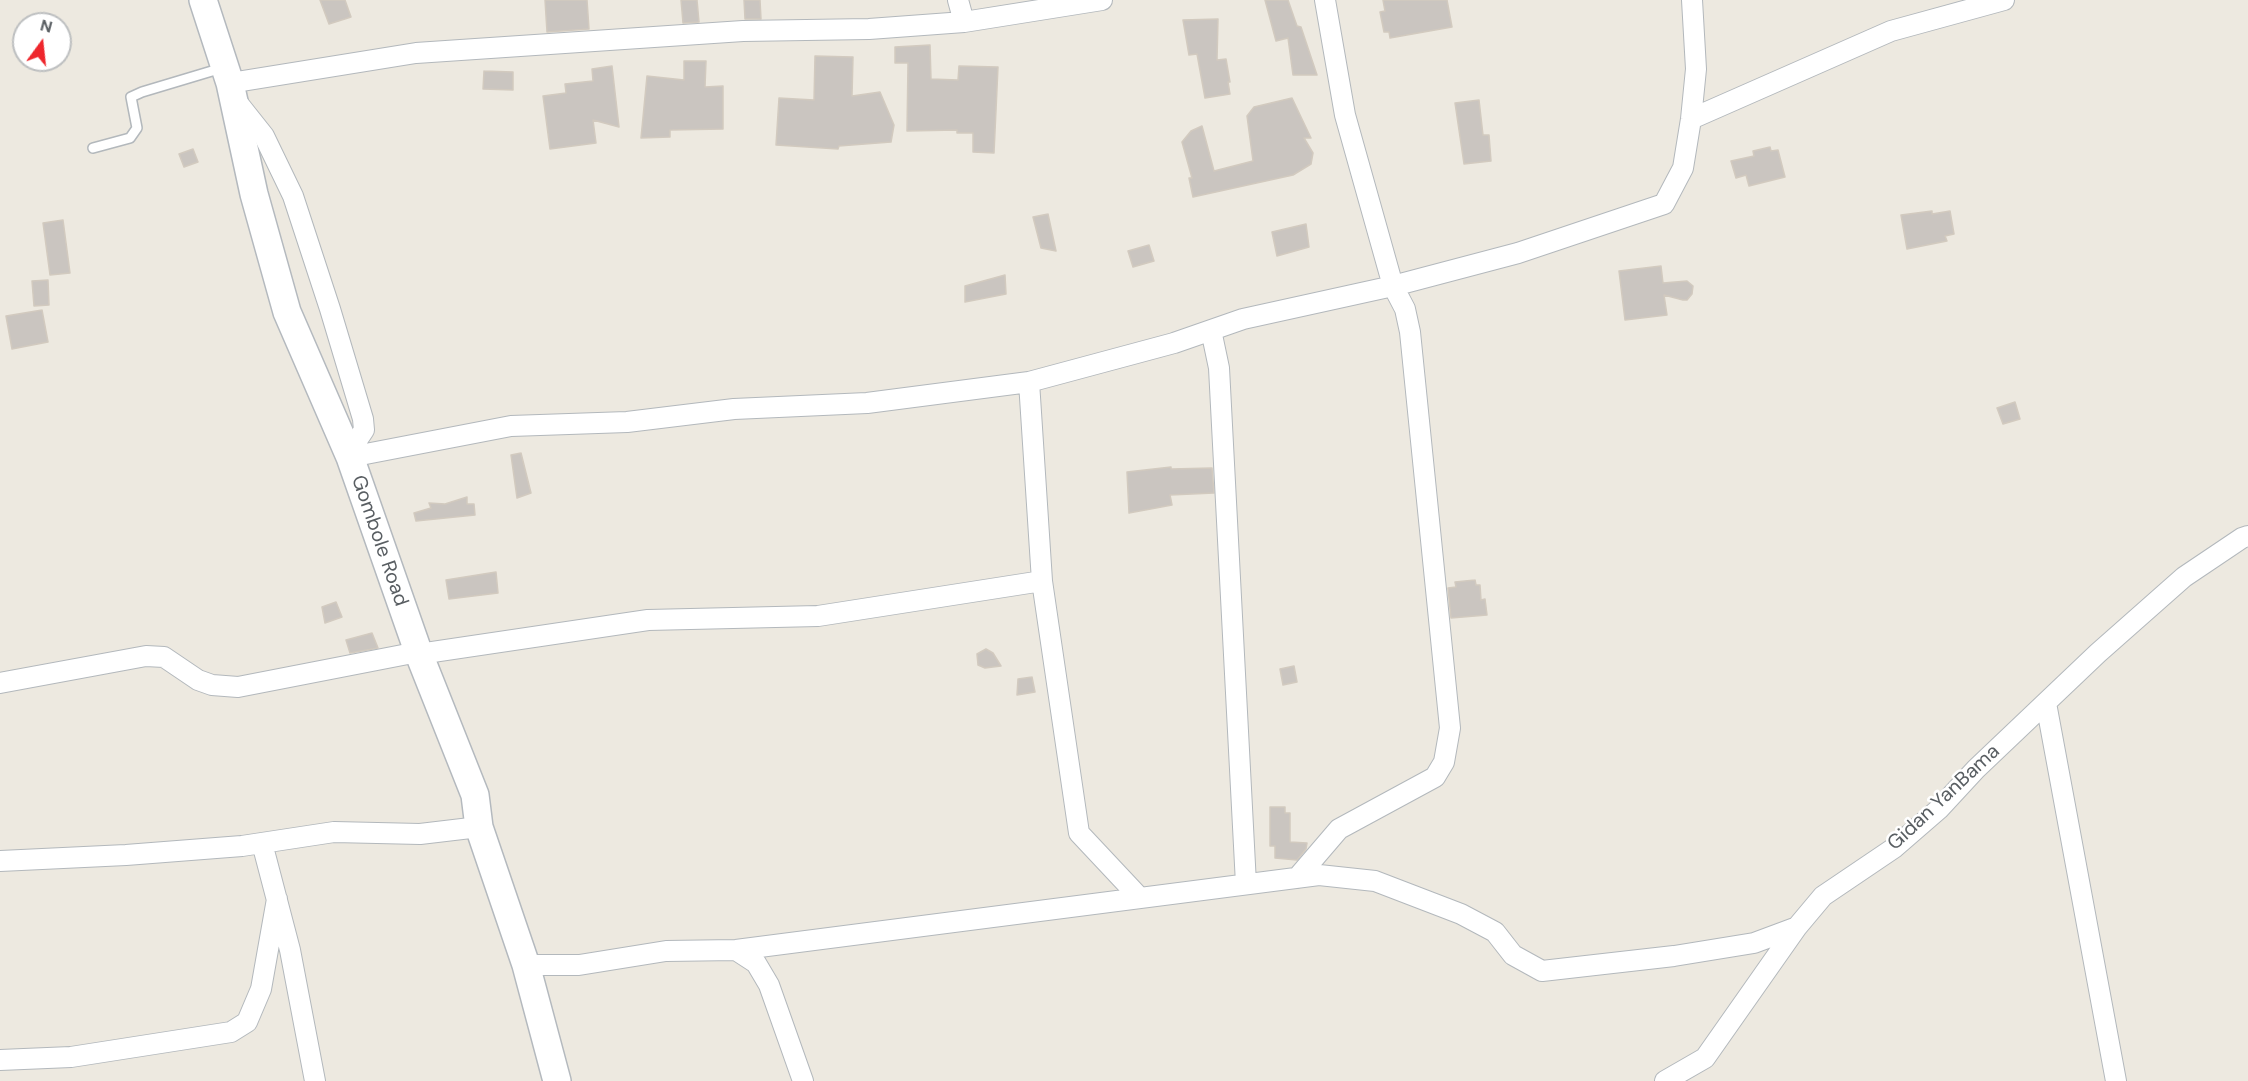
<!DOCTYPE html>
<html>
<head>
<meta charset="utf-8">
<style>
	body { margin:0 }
	#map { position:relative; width:2248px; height:1081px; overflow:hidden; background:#ede9e0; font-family:"DM Sans",sans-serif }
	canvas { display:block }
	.north { position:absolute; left:12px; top:12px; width:60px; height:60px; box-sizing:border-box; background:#fff; border:2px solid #bdbfc0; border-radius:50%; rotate:15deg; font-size:16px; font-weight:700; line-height:24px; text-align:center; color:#595e62 }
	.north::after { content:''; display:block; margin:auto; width:21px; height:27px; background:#ee262c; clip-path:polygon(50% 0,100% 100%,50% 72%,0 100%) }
</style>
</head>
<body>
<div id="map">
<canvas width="2248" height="1081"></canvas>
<div class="north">N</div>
</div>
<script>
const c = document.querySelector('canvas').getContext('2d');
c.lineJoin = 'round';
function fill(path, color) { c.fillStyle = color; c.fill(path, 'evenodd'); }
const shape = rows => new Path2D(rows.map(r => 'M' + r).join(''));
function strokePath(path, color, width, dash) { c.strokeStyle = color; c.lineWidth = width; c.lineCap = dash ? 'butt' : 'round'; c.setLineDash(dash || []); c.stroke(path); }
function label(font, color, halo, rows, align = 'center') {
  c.font = font + ' "DM Sans",sans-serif'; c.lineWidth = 5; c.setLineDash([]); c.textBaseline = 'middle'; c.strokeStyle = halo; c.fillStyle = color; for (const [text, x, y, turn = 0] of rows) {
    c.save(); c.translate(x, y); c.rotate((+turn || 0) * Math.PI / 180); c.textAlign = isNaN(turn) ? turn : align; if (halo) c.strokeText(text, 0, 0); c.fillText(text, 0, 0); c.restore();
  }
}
const building = shape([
	[320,0,345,0,351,17,329,24,320,0],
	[545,0,587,0,589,29,547,32,545,0],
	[681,0,697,0,699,22,683,23,681,0],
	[744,0,760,0,761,19,745,19,744,0],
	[1265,0,1288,0,1297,26,1301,27,1317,75,1293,75,1288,38,1276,41,1265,0],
	[1383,0,1447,0,1452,27,1390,38,1389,32,1384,32,1380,12,1385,11,1383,0],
	[1218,19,1217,60,1226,59,1230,82,1228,82,1230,94,1205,98,1197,54,1189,55,1183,20,1218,19],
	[930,45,931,79,958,80,959,66,998,67,994,153,973,152,973,133,957,133,957,130,907,131,908,63,895,63,895,47,930,45],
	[815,56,853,57,852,96,880,92,894,125,891,142,839,146,838,149,776,145,779,98,814,100,815,56],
	[684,61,706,61,705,87,723,86,723,129,670,130,670,137,641,138,647,76,684,80,684,61],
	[612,66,619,127,593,120,596,143,550,149,543,96,566,93,565,84,593,81,592,69,612,66],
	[484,71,513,72,513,90,483,89,484,71],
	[1292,98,1311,138,1304,138,1313,153,1311,164,1293,175,1193,197,1189,178,1192,178,1182,142,1191,131,1202,126,1214,171,1253,161,1247,116,1254,107,1292,98],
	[1479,100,1483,135,1489,135,1491,161,1464,164,1455,103,1479,100],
	[1770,147,1771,151,1778,150,1785,177,1749,186,1746,175,1736,178,1731,161,1754,156,1753,151,1770,147],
	[193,149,198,162,184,167,179,154,193,149],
	[1932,211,1932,214,1950,211,1954,234,1945,236,1947,241,1907,249,1901,215,1932,211],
	[1048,214,1056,251,1041,248,1033,217,1048,214],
	[63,220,70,273,50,275,43,223,63,220],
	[1306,224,1309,247,1277,256,1272,232,1306,224],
	[1149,245,1154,261,1133,267,1128,251,1149,245],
	[1661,266,1663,283,1687,281,1693,286,1692,294,1687,300,1683,300,1664,295,1667,315,1625,320,1619,271,1661,266],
	[1005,275,1006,294,965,302,965,286,1005,275],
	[48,280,49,305,34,306,32,281,48,280],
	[42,310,48,342,12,349,6,316,42,310],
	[2015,402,2020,419,2003,424,1997,408,2015,402],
	[521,453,531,493,517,498,511,455,521,453],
	[1171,467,1171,469,1212,468,1214,493,1170,495,1172,505,1129,513,1127,472,1171,467],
	[467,497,467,504,474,504,475,515,416,521,414,513,431,508,429,503,445,504,467,497],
	[496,572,498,593,449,599,446,580,496,572],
	[1475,580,1476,585,1480,585,1481,600,1485,599,1487,615,1451,618,1448,588,1456,587,1455,582,1475,580],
	[336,602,342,617,325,623,322,607,336,602],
	[372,633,378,648,350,653,346,640,372,633],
	[986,649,993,653,1001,666,985,668,978,665,977,654,986,649],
	[1294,666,1297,682,1283,685,1280,669,1294,666],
	[1032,677,1035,692,1017,695,1018,679,1032,677],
	[1270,807,1285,807,1285,813,1290,813,1290,842,1307,843,1306,849,1297,860,1275,858,1275,846,1270,846,1270,807]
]);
const lane = shape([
	[93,148,130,138,137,128,131,97,142,92,222,68]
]);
const street = shape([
	[958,0,964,22],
	[230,83,416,53,743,31,869,29,964,22,1102,0],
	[237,102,264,136,293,196,330,309,363,419,364,430,348,454],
	[1691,119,1891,31,2004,0],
	[1211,330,1219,368,1246,884],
	[1029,382,1042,581,1079,833,1140,898],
	[350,457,511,426,627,422,734,409,867,403,1029,382,1174,343,1243,319,1393,286,1518,253,1664,204,1683,168,1691,119,1696,69,1692,0],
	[419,654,648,620,818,616,1042,581],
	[0,683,146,656,164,657,198,680,212,685,238,687,418,652],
	[2046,703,2116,1081],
	[262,843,290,950,315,1081],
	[0,861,126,855,242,846,334,832,420,834,479,827],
	[1297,878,1339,829,1435,777,1444,762,1450,728,1410,332,1405,309,1393,286,1345,115,1325,0],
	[736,950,756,963,769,985,803,1081],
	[526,965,579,965,666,951,736,950,1319,875,1375,881,1461,914,1495,932,1513,955,1542,971,1674,956,1754,943,1797,927],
	[0,1060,71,1057,231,1032,247,1022,261,989,277,899],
	[1665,1081,1705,1058,1797,927,1823,896,1894,848,1939,809,1976,769,2098,653,2184,577,2242,538,2248,536]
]);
const secondary = shape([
	[203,0,230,83,254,194,287,312,350,457,419,654,475,795,479,827,526,965,557,1081]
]);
const streetNames = [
	["Gombole Road",379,541,71],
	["Gidan YanBama",1944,798,-43]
];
fill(building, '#cac5c0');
strokePath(building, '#d2cabf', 1.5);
strokePath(lane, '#b3b8bc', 12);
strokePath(street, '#b3b8bc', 22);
strokePath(secondary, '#b4b9be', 30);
strokePath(lane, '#fff', 9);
strokePath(street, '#fff', 20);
strokePath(secondary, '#fff', 27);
label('20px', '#595e62', '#fff', streetNames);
</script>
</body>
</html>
